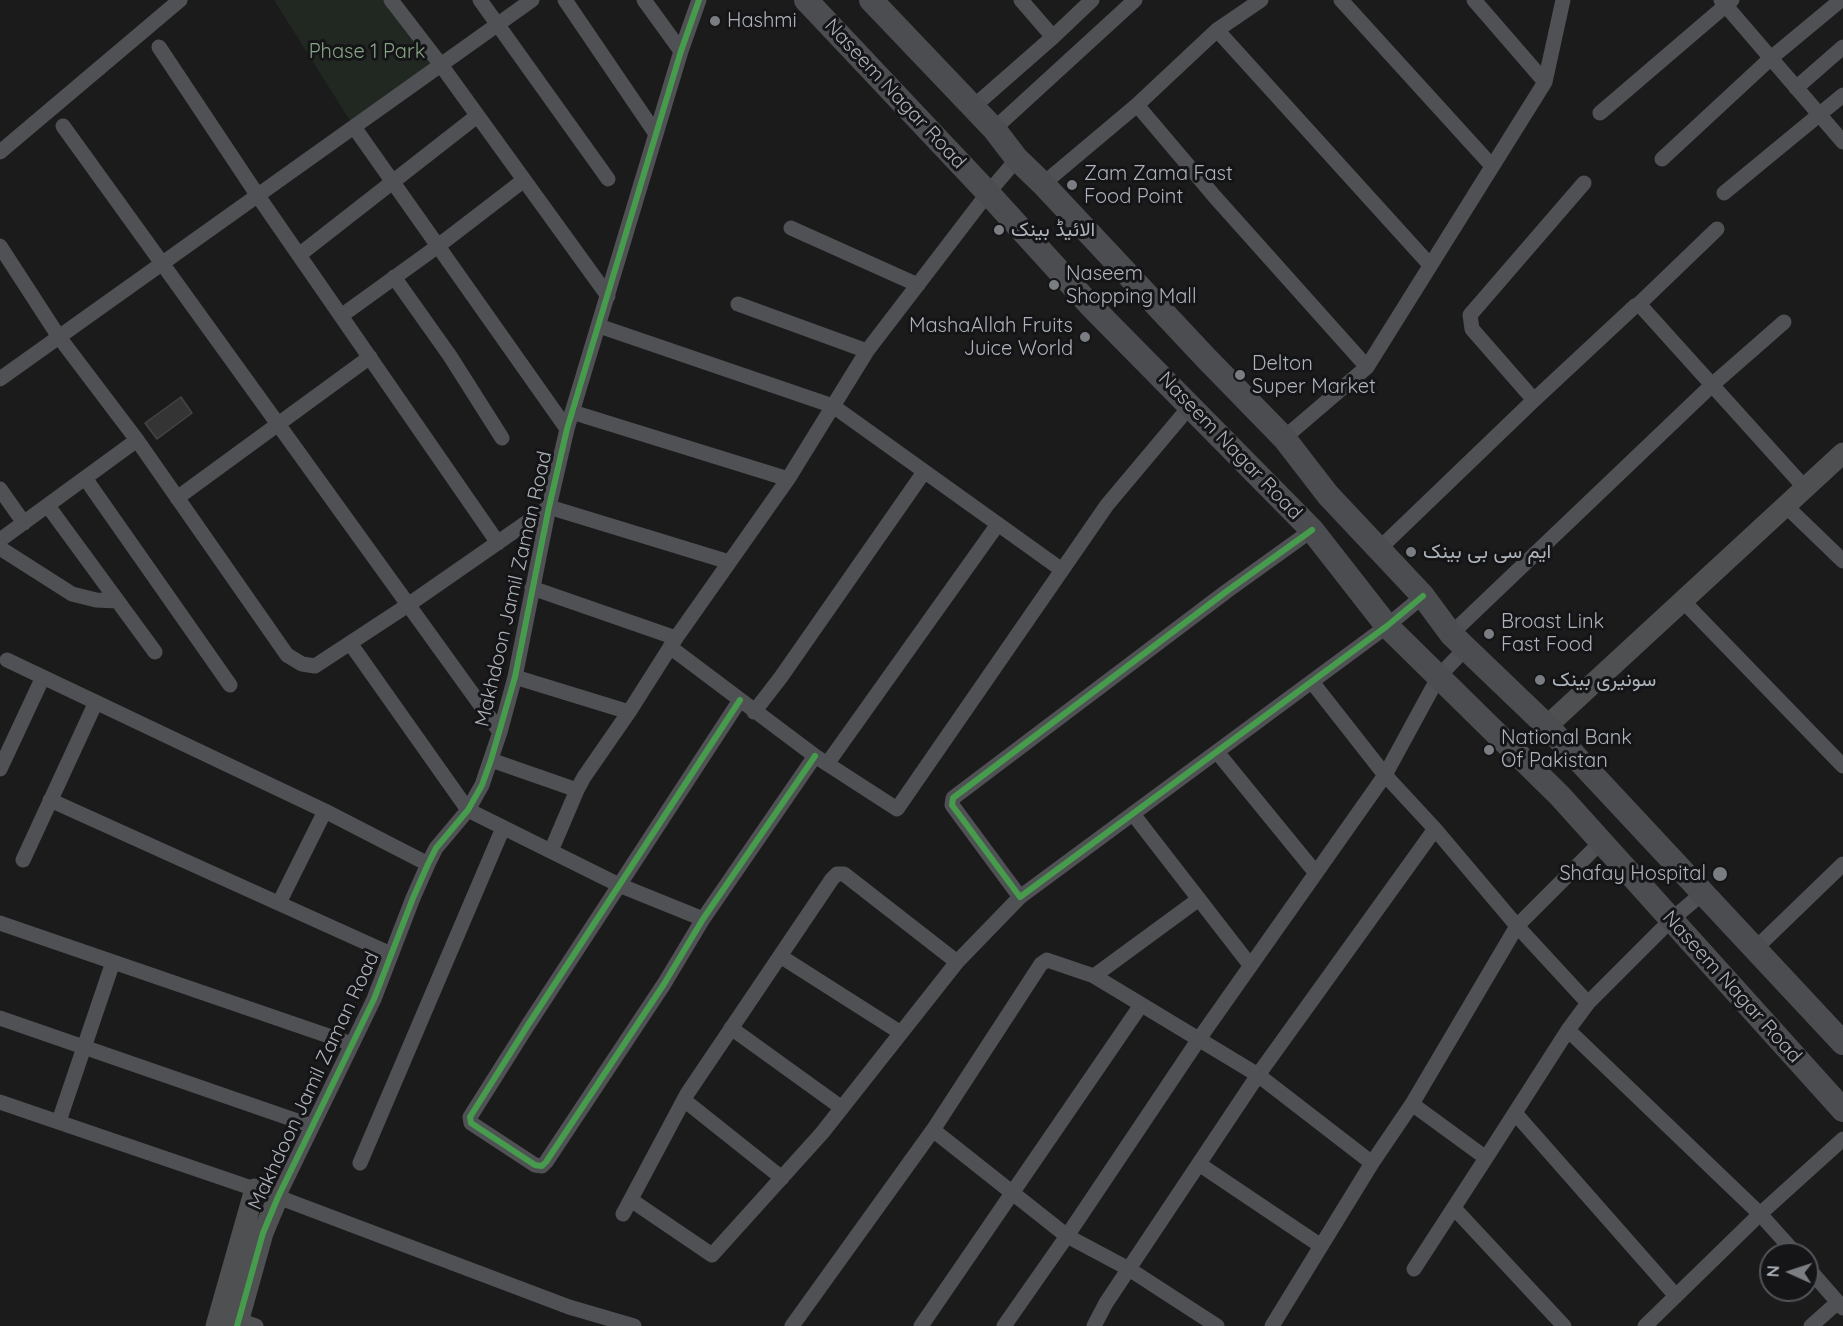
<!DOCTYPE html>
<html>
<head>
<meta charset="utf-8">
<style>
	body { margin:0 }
	#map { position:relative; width:1843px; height:1326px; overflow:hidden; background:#1b1b1b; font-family:Quicksand,sans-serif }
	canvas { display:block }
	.north { position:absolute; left:1759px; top:1242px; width:60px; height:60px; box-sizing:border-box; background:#151517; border:2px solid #525459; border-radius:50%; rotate:273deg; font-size:16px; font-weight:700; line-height:24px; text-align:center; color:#adb3bb }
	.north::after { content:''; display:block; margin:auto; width:21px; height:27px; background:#7a7e83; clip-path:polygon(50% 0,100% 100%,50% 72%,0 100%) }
</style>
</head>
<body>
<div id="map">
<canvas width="1843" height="1326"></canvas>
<div class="north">N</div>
</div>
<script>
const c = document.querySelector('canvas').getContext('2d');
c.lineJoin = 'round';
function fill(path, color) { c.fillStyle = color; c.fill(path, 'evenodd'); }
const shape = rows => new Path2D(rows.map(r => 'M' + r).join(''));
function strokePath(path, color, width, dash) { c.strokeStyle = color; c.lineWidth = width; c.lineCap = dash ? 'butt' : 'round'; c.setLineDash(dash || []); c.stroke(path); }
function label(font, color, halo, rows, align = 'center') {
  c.font = font + ' Quicksand,Vazirmatn,sans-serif'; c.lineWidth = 6; c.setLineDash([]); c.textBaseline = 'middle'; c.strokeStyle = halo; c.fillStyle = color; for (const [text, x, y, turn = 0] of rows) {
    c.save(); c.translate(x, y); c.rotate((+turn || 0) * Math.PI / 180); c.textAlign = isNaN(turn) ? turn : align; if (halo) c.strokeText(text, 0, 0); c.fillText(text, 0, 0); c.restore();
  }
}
const green = shape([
	[274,0,391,0,441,65,354,127]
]);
const building = shape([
	[181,397,192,413,157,439,145,423,181,397]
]);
const street = shape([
	[391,0,441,65,608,296],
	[480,0,608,179],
	[565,0,656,134],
	[644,0,681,51],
	[1021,0,1053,37],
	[1261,0,1217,30,1137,105,1215,197,1367,367],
	[1341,0,1492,166],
	[1474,0,1545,82],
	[1721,0,1843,142],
	[1217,30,1430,265],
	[159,47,258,196,498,543],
	[1796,88,1843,47],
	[972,108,1053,37,1092,0],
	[1600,113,1732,0],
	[63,126,500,732],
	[354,127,567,429],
	[994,129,1135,0],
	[0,152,180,0],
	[1662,159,1771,58,1841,0],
	[1043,184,1137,105],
	[1724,193,1843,95],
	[791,228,918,285],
	[0,246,59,337,137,440,287,655,302,664,315,666,408,605,549,507,729,562],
	[299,255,477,116],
	[394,277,450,356,502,438],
	[738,304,867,351],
	[1639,304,1805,488],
	[341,316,438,246,524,180],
	[599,326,833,406,1062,570],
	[0,379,532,0],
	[1534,400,1472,329,1470,315,1584,183],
	[572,412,788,479],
	[1284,438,1367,367,1545,82,1563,0],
	[85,478,230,685],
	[0,489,24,523],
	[177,498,370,357],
	[48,506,155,652],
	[1786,506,1843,561],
	[1312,530,1227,591,953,798,952,805,1020,897,1387,626,1423,596],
	[0,540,137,440],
	[0,548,72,594,96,600,117,601],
	[1379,549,1534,400,1635,306,1639,304,1717,229],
	[532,588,676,638],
	[1683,601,1843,766],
	[1451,634,1712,385,1784,322],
	[350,643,468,810,619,885,703,919],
	[670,647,815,756,897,809,1107,505,1191,405],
	[7,660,325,811,428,864],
	[515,677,629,712],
	[1312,682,1385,775,1435,829,1517,926,1588,1003],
	[740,700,528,1025,470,1117,471,1123,535,1165,542,1166,546,1162,664,984,703,919,815,756],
	[754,712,781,677,924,472],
	[1217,752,1315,872],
	[491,760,577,790],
	[827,764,998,524],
	[0,769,43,677],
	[50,800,391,954],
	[1133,814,1250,965],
	[551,851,577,790,584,777,629,712,676,638,788,479,867,351,988,193,1017,159],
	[23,860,96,702],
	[279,903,325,811],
	[0,923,352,1044],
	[1756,948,1843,864],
	[780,956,901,1033],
	[1094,976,1199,899],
	[0,1018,312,1126],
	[731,1028,842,1108],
	[1568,1030,1760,1214,1796,1254],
	[684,1100,782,1178],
	[0,1102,278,1197,569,1307,634,1326],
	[1412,1104,1486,1158,1568,1030,1588,1003,1671,920,1704,892],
	[1515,1113,1676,1296],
	[59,1121,113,962],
	[933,1130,1067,1236,1129,1269,1217,1326],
	[360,1163,503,828],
	[1199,1164,1321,1246],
	[278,1197,374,999,413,898,428,864,436,848,468,810,482,785,500,732,515,677,549,507,567,429,681,51,699,0],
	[631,1200,712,1255,822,1133,957,962,1020,897],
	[1454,1208,1564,1326],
	[623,1214,687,1094,832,879,837,874,844,874,957,962],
	[1807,1267,1843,1308],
	[1414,1269,1486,1158],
	[239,1320,256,1326],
	[792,1326,933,1130,1041,964,1047,960,1094,976,1258,1075,1435,829],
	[921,1326,1141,1005],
	[1004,1326,1067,1236,1199,1039,1385,775,1439,676,1465,649],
	[1094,1326,1106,1303,1258,1075,1372,1163],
	[1272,1326,1372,1163,1412,1104,1517,926,1601,842],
	[1645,1326,1760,1214,1843,1139],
	[1811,1326,1838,1302]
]);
const secondary = shape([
	[1547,726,1843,453],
	[216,1326,255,1189],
	[237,1326,263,1233,278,1197]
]);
const primary = shape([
	[806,0,988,193,1090,305,1312,530,1387,626,1560,796,1843,1110],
	[871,0,994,129,1017,159,1043,184,1205,357,1284,438,1328,495,1423,596,1451,634,1547,726,1843,1043]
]);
const cycleway = shape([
	[1312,530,1227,591,953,798,952,805,1020,897,1387,626,1423,596],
	[740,700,528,1025,470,1117,471,1123,535,1165,542,1166,546,1162,664,984,703,919,815,756],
	[237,1326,263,1233,278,1197,374,999,413,898,428,864,436,848,468,810,482,785,491,760,515,677,549,507,567,429,681,51,699,0]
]);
const markers = [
	[715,21,6,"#7a7e83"],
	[1072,185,6,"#7a7e83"],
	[999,230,6,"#7a7e83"],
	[1054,285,6,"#7a7e83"],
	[1085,337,6,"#7a7e83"],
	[1240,375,6,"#7a7e83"],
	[1411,552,6,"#7a7e83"],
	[1489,634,6,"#7a7e83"],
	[1540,680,6,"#7a7e83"],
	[1489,750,6,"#7a7e83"],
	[1720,874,8,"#7a7e83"]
];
const poiNames = [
	["Hashmi",727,21],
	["Zam Zama Fast",1084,174],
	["Food Point",1084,197],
	["الائیڈ بینک",1011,230],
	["Naseem",1066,274],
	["Shopping Mall",1066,297],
	["MashaAllah Fruits",1073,326,"right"],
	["Juice World",1073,349,"right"],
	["Delton",1252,364],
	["Super Market",1252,387],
	["ایم سی بی بینک",1423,552],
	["Broast Link",1501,622],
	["Fast Food",1501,645],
	["سونیری بینک",1552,680],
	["National Bank",1501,738],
	["Of Pakistan",1501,761],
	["Shafay Hospital",1706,874,"right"]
];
const parkNames = [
	["Phase 1 Park",367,52]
];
const streetNames = [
	["Naseem Nagar Road",895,94,47],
	["Naseem Nagar Road",1230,446,46],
	["Makhdoon Jamil Zaman Road",514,589,-77],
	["Naseem Nagar Road",1732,987,48],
	["Makhdoon Jamil Zaman Road",314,1081,-65]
];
fill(green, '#212822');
fill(building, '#343435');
strokePath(building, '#434547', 1.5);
strokePath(street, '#4f5154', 15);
strokePath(secondary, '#4e5052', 21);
strokePath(primary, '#4c4d50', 24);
strokePath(cycleway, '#469c4c', 6);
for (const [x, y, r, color] of markers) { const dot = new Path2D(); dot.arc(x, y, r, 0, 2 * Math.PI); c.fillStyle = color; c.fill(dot); strokePath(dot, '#151517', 2); }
label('20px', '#adb3bb', '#151517', poiNames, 'left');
label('20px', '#86a585', '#151517', parkNames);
label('20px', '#adb3bb', '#151517', streetNames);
</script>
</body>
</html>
